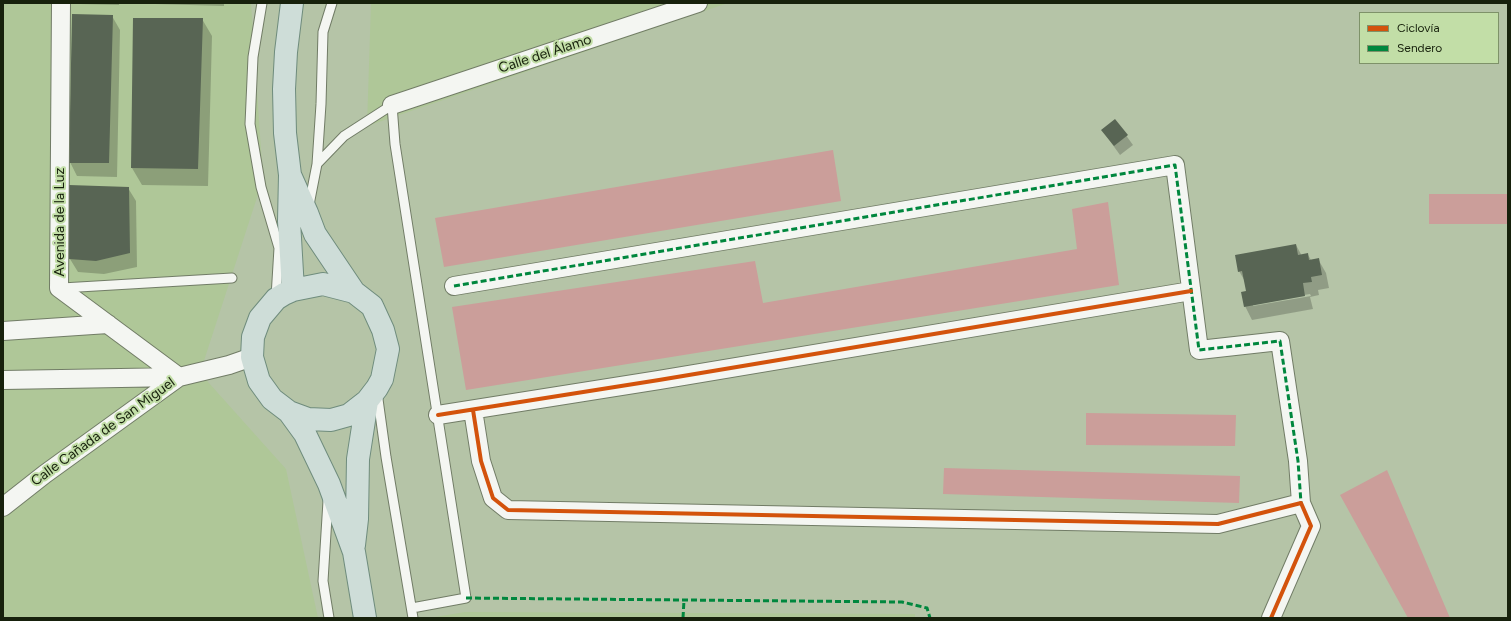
<!DOCTYPE html>
<html>
<head>
<meta charset="utf-8">
<style>
	body { margin:0 }
	#map { position:relative; width:1511px; height:621px; overflow:hidden; background:#b5c4a7; font-family:Figtree,sans-serif }
	canvas { display:block }
	.frame { position:absolute; inset:0; border:4px solid #17210c; pointer-events:none }
	.legend { position:absolute; left:1359px; top:12px; width:140px; height:52px; box-sizing:border-box; background:#c2dea7; border:1px solid #7e9269; margin:0; padding:5px 7px; list-style:none; font-size:12px; color:#17210c }
	.legend li { display:flex; align-items:center; gap:8px; height:20px }
	.legend b { width:20px; border:1px solid #7e9269 }
</style>
</head>
<body>
<div id="map">
<canvas width="1511" height="621"></canvas>
<div class="frame"></div>
<ul class="legend">
<li><b style="height:5px;background:#d3530c"></b>Ciclovía</li>
<li><b style="height:5px;background:#00873e"></b>Sendero</li>
</ul>
</div>
<script>
const c = document.querySelector('canvas').getContext('2d');
c.lineJoin = 'round';
function fill(path, color) { c.fillStyle = color; c.fill(path, 'evenodd'); }
const shape = rows => new Path2D(rows.map(r => 'M' + r).join(''));
function strokePath(path, color, width, dash) { c.strokeStyle = color; c.lineWidth = width; c.lineCap = dash ? 'butt' : 'round'; c.setLineDash(dash || []); c.stroke(path); }
function label(font, color, halo, rows, align = 'center') {
  c.font = font + ' Figtree,sans-serif'; c.lineWidth = 4; c.setLineDash([]); c.textBaseline = 'middle'; c.strokeStyle = halo; c.fillStyle = color; for (const [text, x, y, turn = 0] of rows) {
    c.save(); c.translate(x, y); c.rotate((+turn || 0) * Math.PI / 180); c.textAlign = isNaN(turn) ? turn : align; if (halo) c.strokeText(text, 0, 0); c.fillText(text, 0, 0); c.restore();
  }
}
const built = shape([
	[3,3,251,3,263,179,200,373,286,469,318,618,3,618],
	[371,3,728,3,367,126],
	[465,612,915,614,915,618,429,618]
]);
const green = shape([
	[833,150,841,201,444,267,435,218],
	[1429,194,1508,194,1508,224,1429,224],
	[1108,202,1119,285,466,390,452,307,755,261,763,303,1077,249,1072,209],
	[1086,413,1236,415,1235,446,1086,445],
	[944,468,1240,476,1239,503,943,494],
	[1387,470,1450,618,1408,618,1340,495]
]);
const shadow = shape([
	[80,3,119,3,119,5,80,4],
	[154,3,224,3,224,6,155,4],
	[112,16,120,30,117,177,77,176,70,162],
	[202,19,212,36,208,186,142,185,132,168],
	[1115,120,1133,145,1120,155,1102,130],
	[128,188,136,201,137,267,104,274,78,272,70,259],
	[1296,245,1302,256,1308,255,1311,260,1318,259,1326,273,1329,288,1318,290,1319,295,1310,297,1313,309,1252,320,1245,306,1247,292,1246,283,1239,271],
	[1310,294,1311,296,1253,306,1253,304]
]);
const building = shape([
	[72,14,113,15,109,163,69,163],
	[133,18,203,18,198,169,131,168],
	[1115,119,1128,135,1114,146,1101,130],
	[69,185,129,187,130,253,96,261,69,259],
	[1296,244,1298,255,1308,253,1309,260,1319,258,1322,275,1311,277,1312,282,1303,283,1305,296,1244,307,1241,292,1246,291,1242,271,1238,272,1235,255]
]);
const lane = shape([
	[262,3,253,57,250,124,261,187,279,248,276,297],
	[317,164,344,136,392,105,395,144,466,598,412,608],
	[309,205,317,164,321,104,323,32,332,3],
	[62,288,232,278],
	[377,392,386,457,413,618],
	[328,501,323,581,329,618]
]);
const street = shape([
	[61,3,59,288,179,377,229,365,252,357],
	[392,105,698,3],
	[454,286,1175,165,1199,350,1280,341,1298,461,1301,503],
	[3,331,108,324],
	[3,380,179,377,45,474,3,507],
	[473,410,481,461,493,498,508,510,1218,524,1301,503,1311,526,1271,618],
	[438,415,659,380,1191,291]
]);
const primary = shape([
	[292,3,286,52,284,89,285,133,290,175,289,221,293,290],
	[354,292,323,284,293,290,284,294,276,299,260,318,253,337,252,357,259,381,272,399,289,412,305,434,329,484,354,552,365,618],
	[289,412,308,419,331,420,349,415,367,401,377,388,382,379,388,349,383,330,372,306,354,292,315,234,307,213,290,175],
	[354,545,357,519,358,459,367,401]
]);
const quiet = shape([
	[454,286,1175,165,1199,350,1280,341,1298,461,1301,503],
	[466,598,902,602,927,608,930,618],
	[683,618,684,600]
]);
const cycleway = shape([
	[473,410,481,461,493,498,508,510,1218,524,1301,503,1311,526,1271,618],
	[438,415,659,380,1191,291]
]);
const streetNames = [
	["Calle del Álamo",545,54,-18],
	["Avenida de la Luz",60,222,-90],
	["Calle Cañada de San Miguel",103,432,-36]
];
fill(built, '#afc798');
fill(green, '#cb9e9a');
fill(shadow, '#0003');
fill(building, '#586554');
strokePath(lane, '#717c66', 11);
strokePath(street, '#717c66', 20);
strokePath(primary, '#6f8c7d', 24);
strokePath(lane, '#f4f6f2', 9);
strokePath(street, '#f4f6f2', 18);
strokePath(primary, '#ceddd8', 22);
strokePath(quiet, '#00873e', 3, [6, 3]);
strokePath(cycleway, '#d3530c', 4);
label('14px', '#17210c', '#c2dea7', streetNames);
</script>
</body>
</html>
